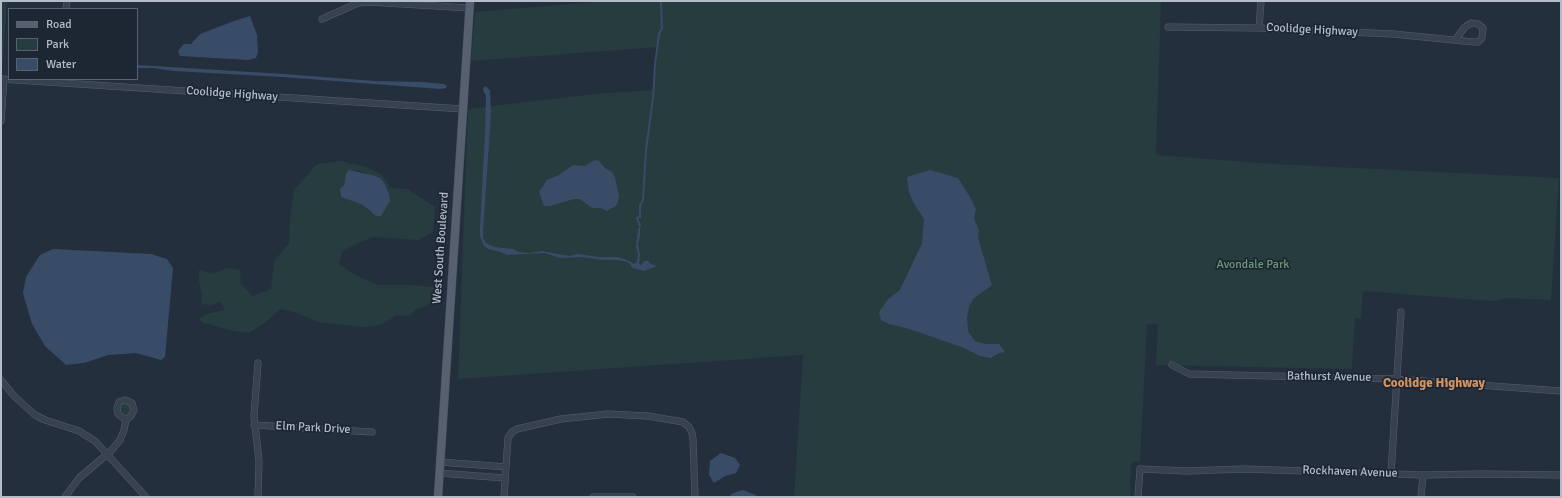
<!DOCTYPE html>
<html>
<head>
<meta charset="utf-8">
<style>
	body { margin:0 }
	#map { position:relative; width:1562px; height:498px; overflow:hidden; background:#242f3e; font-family:Signika,sans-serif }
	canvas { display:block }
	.frame { position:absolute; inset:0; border:2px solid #b4bcc9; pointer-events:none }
	.legend { position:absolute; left:8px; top:8px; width:130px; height:72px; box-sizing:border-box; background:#1d2633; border:1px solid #59626f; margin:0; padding:5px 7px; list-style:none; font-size:12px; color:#b4bcc9 }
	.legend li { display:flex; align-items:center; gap:8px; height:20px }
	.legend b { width:20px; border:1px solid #59626f }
</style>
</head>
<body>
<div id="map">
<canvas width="1562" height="498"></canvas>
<div class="frame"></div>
<ul class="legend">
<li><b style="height:5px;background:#56606e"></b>Road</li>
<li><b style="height:11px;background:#263c3f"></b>Park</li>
<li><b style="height:11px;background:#394c67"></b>Water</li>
</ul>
</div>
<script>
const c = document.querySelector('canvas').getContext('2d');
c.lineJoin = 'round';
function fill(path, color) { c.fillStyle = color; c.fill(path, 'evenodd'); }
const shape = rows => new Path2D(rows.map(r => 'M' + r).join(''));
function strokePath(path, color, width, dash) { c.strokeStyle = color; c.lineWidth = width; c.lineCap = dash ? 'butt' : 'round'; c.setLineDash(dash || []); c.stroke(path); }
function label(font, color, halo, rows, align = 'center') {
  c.font = font + ' Signika,sans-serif'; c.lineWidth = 3.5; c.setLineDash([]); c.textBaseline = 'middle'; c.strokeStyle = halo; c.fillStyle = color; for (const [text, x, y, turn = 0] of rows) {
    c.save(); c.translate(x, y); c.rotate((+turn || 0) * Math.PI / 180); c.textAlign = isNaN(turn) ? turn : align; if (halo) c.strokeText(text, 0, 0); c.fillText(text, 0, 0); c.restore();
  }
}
const green = shape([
	[1,1,7,1,3,62,1,62],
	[607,1,1161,1,1156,155,1274,164,1559,178,1551,300,1509,298,1492,301,1363,291,1361,319,1355,318,1352,369,1156,365,1158,324,1147,324,1140,461,1131,462,1130,497,794,497,803,355,458,379,468,109,594,94,654,90,658,47,471,61,475,12],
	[341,161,366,167,382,175,391,188,407,189,435,207,433,232,418,240,372,237,342,251,339,264,355,275,379,285,414,285,441,288,437,298,424,307,417,309,409,316,397,315,381,325,361,327,318,322,294,312,280,309,266,322,249,333,234,331,203,323,199,319,206,314,225,310,221,302,210,305,201,304,202,294,199,281,199,270,213,274,227,268,240,270,241,284,253,296,271,289,274,261,289,243,290,219,294,190,317,164],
	[356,170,372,175,385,184,389,194,371,213,363,205,341,197,340,189,344,185,346,174],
	'119.5 409a5.5 5.5 0 1 1 11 0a5.5 5.5 0 1 1-11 0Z'
]);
const water = shape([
	[250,16,257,35,258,52,256,58,249,60,180,56,178,51,184,44,191,44,200,34,234,21],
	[137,65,283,74,375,81,422,82,444,84,447,86,446,88,440,89,283,77,174,71,154,68,137,68],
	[486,86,490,91,491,113,483,231,483,239,486,243,494,247,513,249,518,252,530,253,542,251,569,256,578,254,599,257,618,257,629,261,634,264,637,262,638,254,636,247,638,229,640,226,640,236,638,244,640,255,639,264,641,265,644,261,648,261,651,264,657,266,644,271,633,268,628,262,617,260,602,260,582,257,560,258,545,253,506,255,501,252,489,249,484,246,480,236,480,228,485,133,486,96,483,90,484,87],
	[598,160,605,168,612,172,615,178,619,196,617,205,607,211,601,208,592,208,580,199,574,199,550,206,544,206,539,192,547,180,559,175,573,165,585,166,593,161],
	[349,170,372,175,380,178,385,184,389,194,390,201,381,216,376,216,363,205,341,197,340,189,344,185,346,174],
	[930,170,958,178,970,197,976,209,974,218,979,231,978,238,992,285,973,299,969,307,967,318,968,331,975,341,985,344,999,344,1005,352,999,353,991,358,980,356,964,348,924,334,906,328,889,324,881,320,879,312,888,299,900,290,922,243,924,219,913,202,909,192,907,177],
	[53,249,151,254,167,259,173,268,165,357,161,360,136,353,108,355,84,363,66,365,45,346,32,324,23,293,26,277,40,255],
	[721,453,735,458,740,465,736,473,725,476,714,483,709,475,710,461],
	[743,490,756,495,756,497,730,497,731,494]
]);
const stream = shape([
	[640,226,637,218,640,217,640,206,643,200,646,150,653,98,655,65,659,34,662,28,661,1]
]);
const minor = shape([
	[66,9,67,1],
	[322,19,358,3,369,2,470,8],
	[1168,27,1259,28,1393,34,1474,42,1478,42,1482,38,1483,28,1478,24,1471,23,1465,27,1455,40],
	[1259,28,1261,1],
	[1,79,463,109],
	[1,121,4,79],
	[1172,365,1189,374,1396,379,1561,391],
	[1,380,14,396,35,415,45,420,79,431,95,441,146,497],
	[254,425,372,432],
	[440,462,506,467],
	[439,473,505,478],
	[1391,474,1401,312],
	[65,497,79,478,111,451,120,440,124,430,126,420,131,416,134,410,132,403,125,400,119,402,117,408,118,414,126,420],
	[258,497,259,461,254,416,258,363],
	[504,497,508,438,512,432,517,429,561,419,608,414,648,416,683,422,689,427,692,433,693,439,695,497],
	[593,497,633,497],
	[1138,497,1140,469,1187,471,1244,469,1423,475,1482,474,1561,475],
	[1421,497,1423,475]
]);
const major = shape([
	[438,497,470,1]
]);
const streetNames = [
	["Coolidge Highway",1312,30,3],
	["Coolidge Highway",232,94,4],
	["West South Boulevard",441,248,-86],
	["Bathurst Avenue",1329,377,1],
	["Elm Park Drive",313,428,3],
	["Rockhaven Avenue",1350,472,2]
];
const parkNames = [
	["Avondale Park",1253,265]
];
const neighbourhoodNames = [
	["Coolidge Highway",1434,384]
];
fill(green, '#263c3f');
fill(water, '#394c67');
strokePath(stream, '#394c67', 2);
strokePath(minor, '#565f6c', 7);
strokePath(major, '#414a57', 9);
strokePath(minor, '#38414e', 6);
strokePath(major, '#56606e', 8);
label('12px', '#b4bcc9', '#1d2633', streetNames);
label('12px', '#6b9a76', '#1d2633', parkNames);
label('bold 13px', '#d59563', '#1d2633', neighbourhoodNames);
</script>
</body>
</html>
